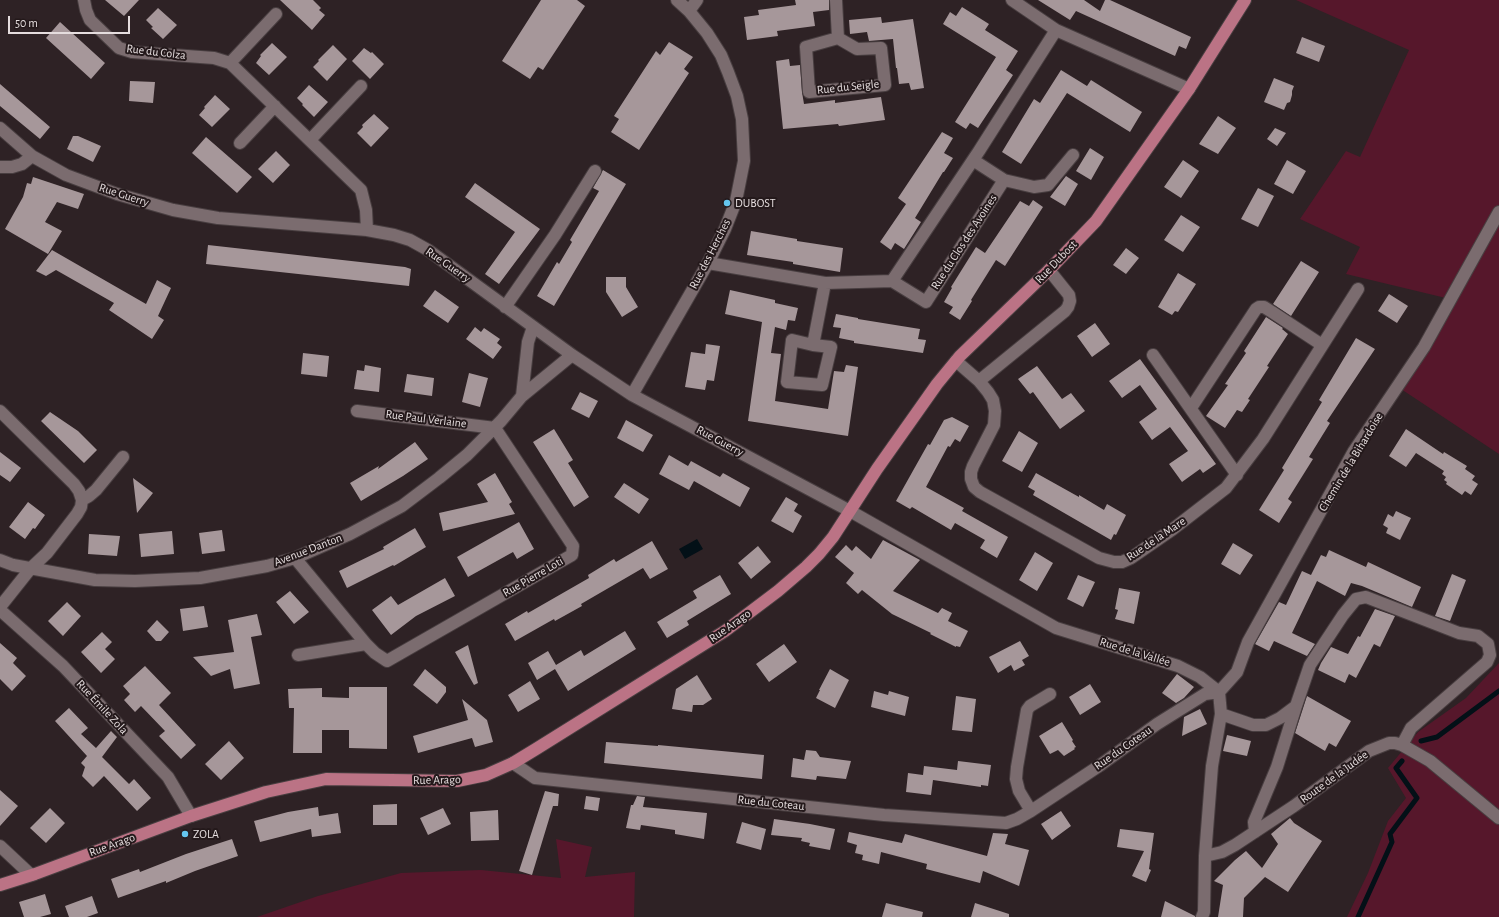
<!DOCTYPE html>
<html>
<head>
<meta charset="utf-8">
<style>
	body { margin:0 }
	#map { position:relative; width:1499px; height:917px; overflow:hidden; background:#2e2225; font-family:"Alegreya Sans",sans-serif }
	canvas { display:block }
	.scale { position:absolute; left:8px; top:16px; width:122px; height:18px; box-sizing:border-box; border:2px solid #e5ddde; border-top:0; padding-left:5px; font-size:12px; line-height:14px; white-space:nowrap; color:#e5ddde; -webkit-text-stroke:3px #24191b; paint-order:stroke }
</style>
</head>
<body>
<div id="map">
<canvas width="1499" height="917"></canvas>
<div class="scale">50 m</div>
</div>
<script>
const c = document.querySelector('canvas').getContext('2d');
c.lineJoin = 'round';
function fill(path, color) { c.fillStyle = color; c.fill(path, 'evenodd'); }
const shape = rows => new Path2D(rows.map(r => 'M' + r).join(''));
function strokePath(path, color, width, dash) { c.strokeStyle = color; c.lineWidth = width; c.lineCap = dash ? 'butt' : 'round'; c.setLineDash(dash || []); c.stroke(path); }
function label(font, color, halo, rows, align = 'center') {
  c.font = font + ' "Alegreya Sans",sans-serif'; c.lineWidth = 4; c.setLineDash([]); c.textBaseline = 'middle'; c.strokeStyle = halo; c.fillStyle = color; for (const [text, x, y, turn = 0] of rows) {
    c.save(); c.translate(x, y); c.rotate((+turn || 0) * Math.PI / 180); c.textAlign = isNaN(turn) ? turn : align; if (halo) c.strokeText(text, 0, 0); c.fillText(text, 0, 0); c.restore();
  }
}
const green = shape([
	[1296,0,1499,0,1499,454,1398,387,1450,299,1346,274,1360,247,1300,219,1346,151,1360,157,1409,50],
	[1499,663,1499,917,1347,917,1368,873,1388,821,1406,798,1388,768,1418,732,1466,698],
	[556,839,592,847,585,877,635,872,634,917,257,917,318,896,401,873,481,870,561,878]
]);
const water = shape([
	[697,539,703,549,685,559,679,549]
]);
const stream = shape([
	[1421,741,1437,737,1499,691],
	[1358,917,1392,842,1390,834,1417,798,1396,768,1402,761]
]);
const building = shape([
	[105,0,139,0,124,16],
	[280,0,313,0,321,8,319,10,325,15,312,30],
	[541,0,577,0,585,6,543,70,538,67,530,79,502,61],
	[795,0,829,0,829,10,813,12,815,26,777,31,778,36,747,40,744,17,759,15,758,10,796,5],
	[1038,0,1084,0,1100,11,1105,0,1110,0,1191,37,1186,49,1179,46,1175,56,1076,11,1070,20],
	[962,7,989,24,985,30,1018,51,1006,70,1013,75,978,128,970,123,966,129,955,122,996,57,943,24,950,12,956,16],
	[158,8,177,25,163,39,151,28,153,27,146,20],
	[881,17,882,23,913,19,924,88,911,90,909,83,899,84,897,68,896,68,893,39,869,41,867,32,850,34,849,20],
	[60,22,105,63,91,79,46,38],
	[1302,37,1325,46,1319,62,1296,53],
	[669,42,693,57,684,69,689,73,639,150,611,132,619,119,614,116,656,51,660,55],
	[272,43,287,57,269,75,256,63,261,56,260,55],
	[333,45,347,59,327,81,313,67,319,61,318,60],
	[364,48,371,53,372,52,384,64,370,79,352,61],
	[789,59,790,66,800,65,802,92,804,104,835,100,835,103,881,97,885,120,839,126,838,124,783,129,776,61],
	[1061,70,1087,86,1091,80,1142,112,1130,132,1067,93,1021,164,1002,152,1034,99,1040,103],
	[1274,78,1294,86,1292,91,1292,95,1290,102,1287,103,1284,110,1264,102],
	[130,81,155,82,153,103,129,101],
	[0,84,50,127,40,139,0,106],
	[309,85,328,102,314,117,302,105,303,104,297,98],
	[215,95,230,109,212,127,199,115,205,108,204,107],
	[374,114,389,128,371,147,357,133,363,127,362,125],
	[1218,116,1236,128,1218,154,1199,144],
	[1275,128,1286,133,1277,146,1267,139],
	[942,132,953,138,944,153,953,158,944,172,943,172,915,218,921,222,904,249,895,243,891,250,880,242,906,204,898,198],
	[73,136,78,136,101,146,93,162,67,149],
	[206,137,252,177,237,193,192,153],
	[1090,148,1104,157,1091,180,1076,171],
	[276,151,290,165,273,183,258,169],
	[1183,160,1199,171,1181,198,1164,187],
	[1287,160,1306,171,1293,194,1274,184],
	[603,170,626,184,554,306,537,296,557,262,559,264,572,242,570,240,599,191,593,188],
	[1066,176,1078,184,1065,206,1050,197],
	[33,177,84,194,78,209,57,202,45,222,62,231,48,254,5,229,23,197,27,183,31,184],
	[475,183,540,229,499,284,485,274,515,232,465,197],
	[1258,188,1274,196,1258,227,1241,219],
	[1033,200,1043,207,1005,266,996,260,971,300,972,301,960,320,949,313,953,307,944,302,952,288,951,287,976,247,985,253,1020,201,1029,206],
	[1181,215,1200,227,1183,252,1164,240],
	[751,231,797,239,797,241,843,248,840,272,793,264,793,262,747,255],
	[208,245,405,267,411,269,409,286,206,264],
	[1126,248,1139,258,1126,274,1113,265],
	[52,250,146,304,157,280,171,288,158,316,164,320,152,339,109,310,114,303,56,270,46,276,36,271],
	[1301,261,1319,272,1291,316,1273,304],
	[1178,273,1196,284,1178,312,1175,311,1172,315,1158,307],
	[606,277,626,277,626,287,638,307,622,317,606,292],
	[435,290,459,307,448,323,423,306],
	[730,290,775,300,775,303,798,308,795,321,788,320,786,330,775,327,771,353,781,354,775,401,828,409,834,371,844,372,846,365,858,367,848,436,748,421,762,322,725,314],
	[1389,294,1408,306,1397,323,1378,311],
	[836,314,858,318,858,319,920,329,918,339,926,340,923,353,854,343,854,341,839,338,841,328,833,327],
	[1266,317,1283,328,1282,329,1288,334,1267,366,1269,367,1248,399,1250,400,1242,412,1237,410,1225,428,1206,416,1228,385,1225,384,1246,353,1244,351],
	[1095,323,1110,344,1092,357,1077,336],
	[475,327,481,332,484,328,500,339,497,343,502,347,493,359,466,339],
	[1356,338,1375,349,1327,421,1330,423,1309,457,1313,459,1288,499,1292,502,1279,523,1259,510,1284,470,1282,468,1322,402,1319,400],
	[706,344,720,346,714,381,707,380,705,390,685,387,691,352,705,354],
	[303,353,329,356,327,377,301,374],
	[1140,359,1216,464,1203,473,1200,469,1182,482,1169,464,1188,451,1170,427,1152,440,1139,422,1157,409,1140,385,1122,398,1109,381],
	[365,365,381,368,379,392,354,389,357,370,364,371],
	[1037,366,1062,399,1071,393,1085,411,1060,429,1033,392,1030,394,1018,379],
	[469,373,488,378,480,407,462,402],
	[407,374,434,378,432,396,404,392],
	[580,392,598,401,589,418,571,409],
	[50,412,78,431,97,450,84,463,41,421],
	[952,417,969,426,960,442,955,439,950,447,948,446,926,487,964,508,962,511,1008,537,997,558,980,548,985,540,955,523,951,530,912,507,910,509,896,501,928,444,930,445,944,420],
	[626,420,653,435,643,452,617,438],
	[554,429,573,460,568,463,589,497,574,507,533,442],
	[1406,429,1443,454,1444,452,1467,466,1465,469,1475,476,1472,480,1478,484,1471,495,1465,491,1462,495,1446,484,1447,482,1444,480,1446,477,1442,474,1444,471,1416,453,1406,467,1389,456],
	[1019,431,1038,443,1022,472,1002,461],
	[415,442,428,459,403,476,361,501,350,483,379,466,378,469],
	[0,452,21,468,10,482,0,475],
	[669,455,688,466,691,461,720,477,723,473,750,488,740,507,694,481,689,490,659,474],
	[495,473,512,502,509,504,515,514,443,531,439,513,488,502,477,484],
	[1036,473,1079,497,1079,495,1104,510,1107,504,1126,515,1116,535,1114,534,1111,540,1033,495,1035,491,1028,487],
	[133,478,153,493,137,513],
	[624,483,649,499,639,514,614,497],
	[786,497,798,504,794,511,802,516,793,533,771,521],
	[28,502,45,515,35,529,33,528,25,539,9,527],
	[1396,511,1411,518,1400,540,1386,533,1388,528,1383,525,1388,514,1393,517],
	[519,522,534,549,517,559,513,552,468,577,457,557],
	[415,528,426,547,394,566,393,565,347,588,339,571,384,549,383,547],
	[222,530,225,551,202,554,199,533],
	[172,531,174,554,141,557,139,534],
	[89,534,120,536,117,556,88,554],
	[883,540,920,560,893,591,938,613,942,608,952,613,948,621,968,631,960,647,956,646,956,647,930,634,931,633,892,614,862,590,858,594,846,583,854,573,835,557,846,545,852,551,856,546,871,559],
	[652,541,668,569,650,579,643,568,581,604,582,606,555,621,554,619,515,641,505,624,527,611,528,613,589,578,588,575,614,559,616,562],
	[1233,543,1253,555,1240,575,1221,564],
	[758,546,771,562,751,579,738,563],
	[1329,550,1366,567,1368,562,1421,587,1412,607,1362,586,1351,583,1345,596,1317,581,1292,633,1315,644,1307,656,1274,641,1269,651,1255,644,1279,602,1286,605,1302,571,1311,575,1321,555,1326,557],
	[1035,552,1053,563,1037,591,1019,580],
	[1452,574,1466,580,1450,621,1435,616],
	[720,575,731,594,687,621,689,625,667,638,657,622,697,598,693,591],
	[1078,575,1095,582,1083,607,1067,599],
	[445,578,455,596,416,616,391,635,372,610,391,596,398,605],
	[1119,588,1140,592,1134,624,1115,619,1118,610,1115,609],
	[290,591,309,612,294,624,276,602],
	[67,602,81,616,63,636,48,621],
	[204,606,208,627,183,631,180,609],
	[1375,609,1395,616,1380,647,1374,644,1356,678,1349,674,1345,683,1318,670,1321,663,1331,647,1348,654,1358,636,1360,637],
	[257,614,262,635,251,637,260,684,234,689,230,669,211,676,193,657,234,652,228,620],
	[157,620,169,632,161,641,156,641,147,631],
	[625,631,636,649,568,691,555,669,537,680,528,663,548,651,556,665,581,650,584,656],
	[102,632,112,642,105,649,115,659,101,673,81,652],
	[1020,641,1029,656,1022,660,1025,665,1014,671,1011,665,998,673,989,657],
	[0,643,17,658,13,663,26,676,12,691,0,679],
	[784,644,797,662,769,682,756,664],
	[468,645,478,683,474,685,455,652],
	[145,666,171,693,159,705,196,745,181,759,159,736,165,731,141,706,135,712,124,700,130,694,123,686],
	[425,669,446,687,446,692,437,704,413,685],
	[830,669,849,680,835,708,816,698,820,690,819,690],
	[1177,674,1194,687,1184,698,1176,703,1162,693],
	[697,675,712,699,703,705,693,705,692,712,672,709,676,689],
	[530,681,540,699,518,712,508,695],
	[1090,684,1101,702,1080,715,1069,697],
	[349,687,387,687,387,749,349,748,349,730,322,730,322,753,293,753,294,708,289,708,288,689,322,688,322,697,349,698],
	[874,691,888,695,889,691,909,697,905,716,871,707],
	[956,696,976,699,972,732,952,730],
	[1307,696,1351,721,1336,747,1329,743,1325,751,1295,733],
	[462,699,487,720,493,742,475,747,472,738,418,753,413,736,468,720],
	[69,708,88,728,81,734,96,748,111,731,117,737,102,757,129,784,134,779,151,798,137,811,104,776,93,787,82,776,85,767,81,763,87,756,55,721],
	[1200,709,1207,724,1182,736,1184,717],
	[1062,722,1073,740,1072,741,1076,747,1074,748,1075,749,1064,756,1058,750,1050,754,1039,736],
	[1227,735,1251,741,1247,756,1223,751],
	[229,741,244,758,221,780,205,764],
	[606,742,658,746,658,745,764,755,762,779,604,763],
	[806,750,816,751,820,757,851,761,846,779,817,776,816,780,791,777,793,758,804,760],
	[958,761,991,765,988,786,981,785,981,787,933,780,931,795,906,792,908,773,923,775,924,766,957,770],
	[0,790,18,806,0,826],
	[545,791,559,794,558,806,553,806,532,875,519,871],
	[586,796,600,798,598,811,584,809],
	[637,796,645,797,643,807,707,813,704,839,675,834,675,830,641,825,640,830,626,828,631,805,633,805],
	[397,804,397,825,373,825,373,805],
	[318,807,319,816,338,813,341,833,312,837,311,829,260,842,254,821,288,812],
	[50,808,65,823,46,843,30,828],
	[443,808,451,824,428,835,420,818],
	[498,810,499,840,471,841,470,812],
	[1061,811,1071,826,1052,840,1041,824],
	[1290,818,1294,823,1322,841,1288,892,1265,877,1244,898,1243,917,1218,917,1223,885,1214,881,1235,860,1246,851,1262,868,1278,844,1271,834],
	[774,819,810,824,835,829,830,850,809,846,810,843,801,841,802,838,771,835],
	[742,822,766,829,761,850,736,843],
	[1120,829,1154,833,1149,869,1151,870,1146,882,1132,876,1144,851,1117,847],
	[849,832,902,843,905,834,987,856,993,833,1008,834,1005,844,1029,850,1019,886,983,871,980,883,926,869,927,864,881,852,879,864,862,860,863,855,855,853,857,845,847,842],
	[232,839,238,856,195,871,166,883,166,881,118,898,111,879,139,869,140,872,186,854],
	[45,894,51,914,40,917,24,917,19,902],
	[92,896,98,913,87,917,69,917,65,906],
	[1165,901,1195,916,1195,917,1161,917],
	[886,903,923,912,922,917,882,917],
	[975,903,1009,914,1009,917,971,917]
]);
const minor = shape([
	[84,0,86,10,90,20,119,48,132,52,214,58,230,63,361,190,366,210,367,230],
	[836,0,838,38],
	[1012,0,1056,30,1189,89],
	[689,11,697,0],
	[838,38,857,49,881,48,885,85,809,92,806,47,838,38],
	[230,63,276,14],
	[0,128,32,156,66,175,117,194,173,210,218,218,367,230,394,235,410,240,428,250,572,355,632,395,850,511,1056,628,1178,666,1200,677,1219,692,1221,714,1212,766,1205,856,1204,912,1202,917],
	[310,140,361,86],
	[240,143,275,106],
	[0,167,12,167,22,164,32,156],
	[1004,180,1034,187,1048,185,1073,155],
	[708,263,825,283,892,281,979,151,1056,30],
	[892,281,926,302,1004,180,973,160],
	[505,307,555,235,595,171],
	[813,345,792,340,787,382,822,385,831,347,813,345,825,283],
	[1153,355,1237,475],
	[956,361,979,381,988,392,993,400,995,411,994,425,973,466,971,472,971,479,974,487,980,492,1099,558,1114,562,1122,562,1131,558,1173,529,1226,488,1263,439,1358,289],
	[979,381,1065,311,1068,307,1070,301,1069,295,1049,270],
	[632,395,708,263,725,229,736,201,744,161,742,119,737,96,728,72,721,55,707,33,689,11,677,0],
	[522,396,528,342,533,327],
	[1191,408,1256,309,1259,307,1264,307,1272,312,1322,345],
	[0,411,74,484,79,491,82,500,81,507,77,514,47,553,31,568,0,607],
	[82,500,89,496,96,490,123,457],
	[295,558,366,644],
	[0,560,13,565,95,580,135,581,200,578,267,566,295,558,350,534,402,506,439,478,467,455,501,421,522,396,572,355],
	[0,610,63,666,168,777,191,816],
	[298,655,366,644,375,653,387,661,572,555,573,546,495,428,357,411],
	[1219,692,1237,672,1248,642,1354,451,1424,347,1499,212],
	[1221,714,1253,725,1266,725,1280,718,1296,706,1310,665,1343,615,1356,599,1366,597,1459,633,1478,636,1488,644,1490,655,1487,662,1411,728,1402,745],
	[513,763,535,778,884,815,1006,823,1017,819,1031,811,1099,766,1157,724,1205,694,1219,692],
	[1031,811,1019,791,1016,779,1017,767,1027,710,1030,706,1050,694],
	[1255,832,1254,822,1277,767,1296,706],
	[0,846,31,875],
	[1205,856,1222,852,1235,845,1294,806,1369,751,1389,743,1395,743,1402,745,1430,761,1499,818]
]);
const major = shape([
	[0,885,35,874,191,816,266,792,326,779,457,781,486,775,513,763,536,749,725,631,778,591,806,567,819,554,833,537,877,469,937,384,960,356,1049,270,1096,221,1189,89,1245,0]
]);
const markers = [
	[727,203,4,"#64c5ee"],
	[185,834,4,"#64c5ee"]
];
const streetNames = [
	["Rue du Colza",156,52,7],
	["Rue du Seigle",848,87,-6],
	["Rue Guerry",124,195,18],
	["Rue du Clos des Avoines",964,242,-57],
	["Rue des Herches",710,254,-63],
	["Rue Dubost",1056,262,-46],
	["Rue Guerry",448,265,35],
	["Rue Paul Verlaine",426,419,7],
	["Rue Guerry",720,441,28],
	["Chemin de la Bihardoise",1351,462,-59],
	["Rue de la Mare",1156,539,-34],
	["Avenue Danton",308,550,-21],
	["Rue Pierre Loti",533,577,-30],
	["Rue Arago",730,626,-35],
	["Rue de la Vallée",1135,652,17],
	["Rue Émile Zola",102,707,47],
	["Rue du Coteau",1123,748,-35],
	["Route de la Judée",1334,777,-36],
	["Rue Arago",437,780,-1],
	["Rue du Coteau",771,803,6],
	["Rue Arago",112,845,-20]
];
const poiNames = [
	["DUBOST",735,203],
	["ZOLA",193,834]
];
fill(green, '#56172b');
fill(water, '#031017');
strokePath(stream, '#031017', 5);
fill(building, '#a6979a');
strokePath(minor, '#483e40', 14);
strokePath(major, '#483e40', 14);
strokePath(minor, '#7b6c6f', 12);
strokePath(major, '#bb7385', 12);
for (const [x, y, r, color] of markers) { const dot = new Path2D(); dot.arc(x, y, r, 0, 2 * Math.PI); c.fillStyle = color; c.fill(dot); strokePath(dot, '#24191b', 1.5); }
label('12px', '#e5ddde', '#24191b', streetNames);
label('12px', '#e5ddde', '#24191b', poiNames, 'left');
</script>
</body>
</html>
